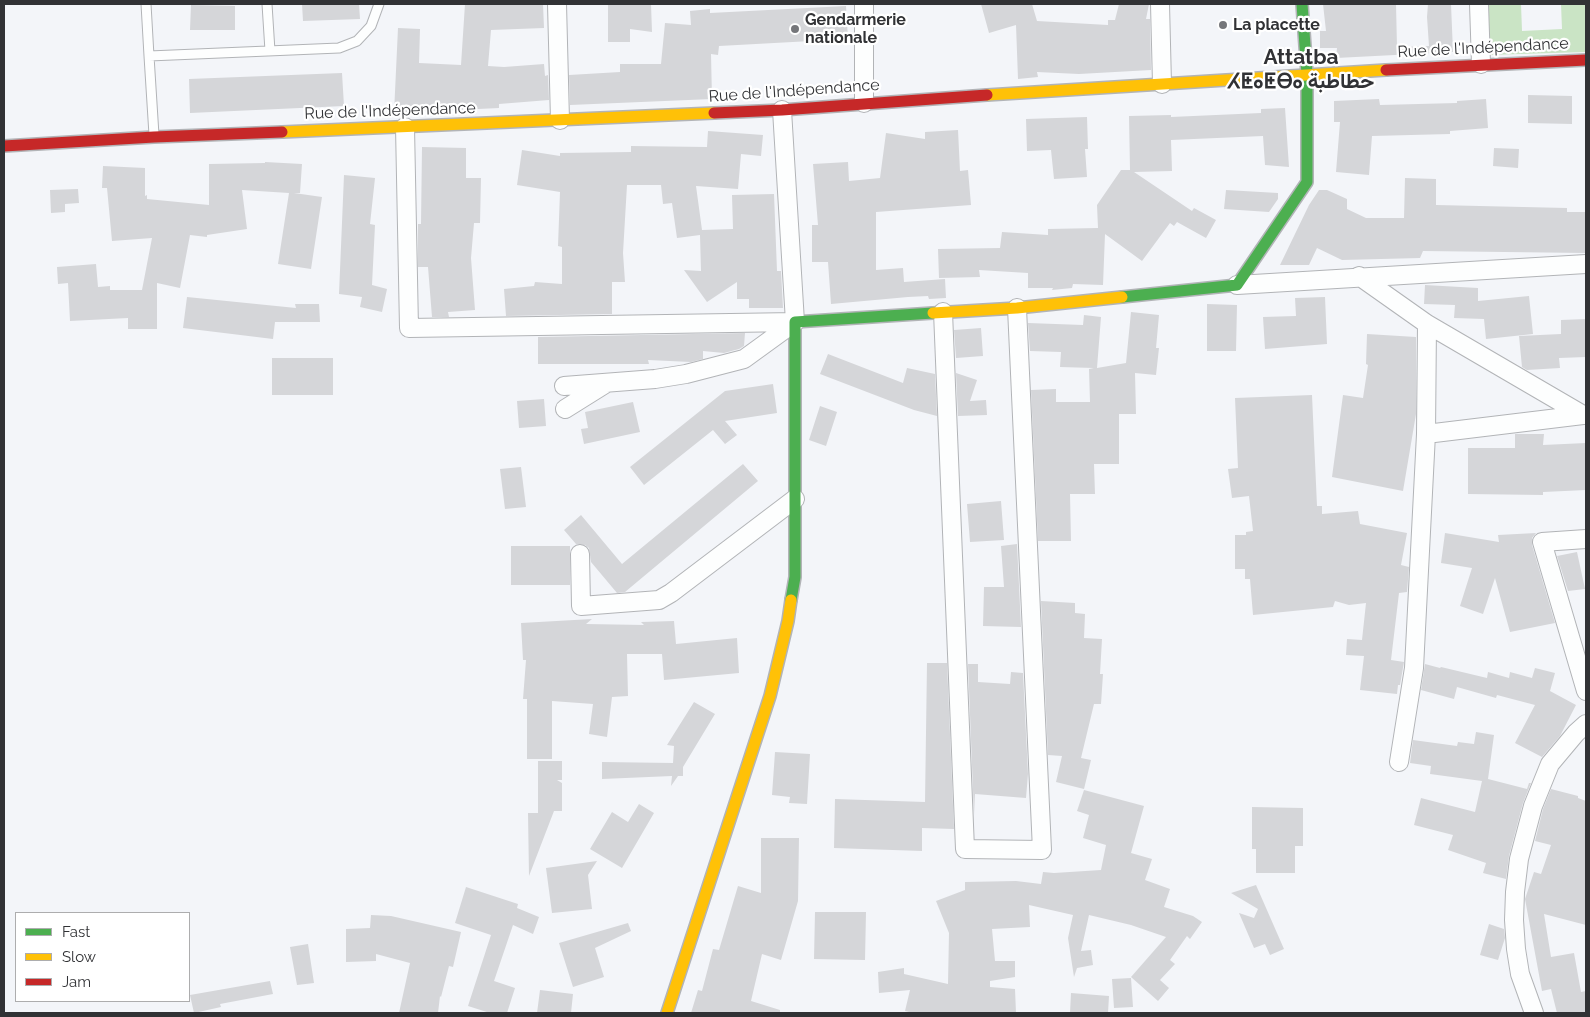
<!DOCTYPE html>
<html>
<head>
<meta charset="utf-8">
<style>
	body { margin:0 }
	#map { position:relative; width:1590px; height:1017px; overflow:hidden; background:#f3f5f9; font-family:Raleway,sans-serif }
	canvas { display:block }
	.frame { position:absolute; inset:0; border:5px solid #313235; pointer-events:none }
	.legend { position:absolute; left:15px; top:912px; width:175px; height:90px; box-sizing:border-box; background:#fff; border:1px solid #adadae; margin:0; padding:6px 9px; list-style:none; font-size:15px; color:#313235 }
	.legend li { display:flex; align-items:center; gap:10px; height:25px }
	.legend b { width:25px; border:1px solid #adadae }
</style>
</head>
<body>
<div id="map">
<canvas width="1590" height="1017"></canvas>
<div class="frame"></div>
<ul class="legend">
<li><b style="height:6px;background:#4caf50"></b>Fast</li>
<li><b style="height:6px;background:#ffc107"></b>Slow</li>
<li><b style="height:6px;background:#c62828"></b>Jam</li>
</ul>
</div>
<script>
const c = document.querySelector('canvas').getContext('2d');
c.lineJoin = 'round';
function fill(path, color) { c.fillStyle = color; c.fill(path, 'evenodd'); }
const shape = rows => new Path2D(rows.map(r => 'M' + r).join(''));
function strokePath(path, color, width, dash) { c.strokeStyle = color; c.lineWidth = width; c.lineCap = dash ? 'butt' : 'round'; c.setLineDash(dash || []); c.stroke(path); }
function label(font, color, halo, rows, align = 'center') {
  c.font = font + ' Raleway,Vazirmatn,"Noto Sans Tifinagh",sans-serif'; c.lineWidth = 4.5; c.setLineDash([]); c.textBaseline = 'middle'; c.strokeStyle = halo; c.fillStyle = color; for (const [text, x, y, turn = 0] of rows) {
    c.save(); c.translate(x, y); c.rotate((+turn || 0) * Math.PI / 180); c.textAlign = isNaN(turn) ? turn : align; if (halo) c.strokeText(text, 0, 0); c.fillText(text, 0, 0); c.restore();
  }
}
const green = shape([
	[1487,4,1532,4,1521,4,1522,31,1562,29,1561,4,1586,4,1586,52,1488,55]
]);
const building = shape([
	[302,4,359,4,360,19,303,21],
	[465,4,543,4,544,28,491,30,488,66,504,67,544,64,545,76,548,75,549,100,499,104,499,108,394,113,398,28,420,29,419,63,461,65],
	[608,4,651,4,652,32,630,29,630,42,608,42],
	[981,4,1032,4,1037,21,1108,25,1108,20,1115,20,1119,4,1149,4,1146,19,1150,19,1151,70,1079,74,1037,72,1038,77,1018,79,1016,25,989,33],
	[1323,4,1396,4,1397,47,1429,46,1427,17,1428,4,1451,4,1453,52,1336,58,1337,48,1320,48,1320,31,1326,31],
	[191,5,235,6,235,30,190,30],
	[846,6,848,39,719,46,718,55,711,54,712,99,570,105,569,75,620,72,620,64,661,64,665,23,691,25,690,11,710,9,710,13],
	[342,73,344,106,190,113,189,79],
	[1528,95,1572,96,1572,124,1528,123],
	[1379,99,1380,105,1457,103,1457,101,1486,99,1488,128,1450,131,1450,134,1372,136,1369,175,1336,172,1340,122,1334,122,1334,101],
	[1285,108,1289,167,1265,165,1263,136,1171,140,1172,171,1134,172,1192,211,1194,208,1216,220,1206,238,1177,222,1174,226,1170,223,1142,261,1105,234,1103,285,1073,284,1072,288,1052,290,1053,288,1028,288,1028,273,979,270,980,277,939,278,938,249,1000,248,1002,232,1048,235,1048,229,1098,228,1097,205,1121,170,1130,170,1129,116,1171,115,1171,117,1261,113,1261,109],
	[1087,117,1088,149,1085,149,1087,177,1054,179,1051,150,1027,151,1026,119],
	[958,130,960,171,968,170,971,205,876,212,876,270,903,268,904,282,945,279,946,298,929,299,928,296,908,297,831,304,828,262,812,262,812,225,818,225,813,164,848,162,849,181,880,178,886,133,925,139,925,132],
	[708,131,763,135,761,156,741,154,738,189,696,186,702,230,733,229,732,195,774,194,777,271,781,271,783,308,749,308,749,299,737,299,737,282,707,302,684,270,701,271,700,235,677,238,672,203,663,204,661,185,627,185,623,253,625,282,612,282,612,314,506,316,504,289,534,286,535,282,562,284,562,247,558,246,560,192,517,185,522,150,560,156,560,153,631,152,631,146,707,147],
	[422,147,466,148,466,178,481,178,480,223,474,223,471,258,475,310,448,312,449,317,432,317,428,267,418,267,418,224,421,224],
	[1494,148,1519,149,1518,168,1493,166],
	[265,162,302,164,300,193,294,193,322,197,311,269,278,264,289,193,242,190,247,229,207,235,207,237,190,235,180,288,157,283,157,329,128,329,128,318,70,321,68,283,58,284,57,267,96,264,98,287,110,286,110,290,142,290,152,238,112,241,107,188,102,188,103,166,145,168,145,196,147,195,147,199,209,205,209,164,265,163],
	[344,175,375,178,370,224,375,225,372,285,387,289,382,312,360,307,362,297,339,294],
	[1405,178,1436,179,1436,205,1567,208,1567,212,1586,212,1586,253,1423,251,1420,258,1342,260,1317,248,1309,265,1280,265,1309,205,1319,190,1327,190,1347,199,1347,209,1366,218,1404,218],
	[78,189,79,203,65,204,65,212,51,213,50,190],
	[1226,190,1278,193,1278,199,1269,212,1224,209],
	[1425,285,1478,288,1478,301,1529,296,1533,334,1486,339,1484,319,1454,318,1455,305,1424,304],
	[187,297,296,308,295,304,319,304,320,322,275,322,273,339,183,328],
	[1325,297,1327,344,1265,349,1263,317,1296,316,1295,298],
	[1207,304,1237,305,1236,351,1207,351],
	[1131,312,1159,315,1156,348,1159,348,1156,375,1135,373,1136,414,1119,414,1119,464,1094,464,1095,494,1070,494,1071,541,1038,541,1031,390,1056,389,1056,402,1090,402,1089,369,1094,368,1060,367,1061,352,1030,351,1028,323,1083,325,1084,315,1101,317,1097,368,1126,363],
	[1586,319,1586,357,1559,358,1560,368,1527,370,1522,367,1519,336,1561,334,1561,320],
	[981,328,983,356,956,358,954,330],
	[745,333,744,346,739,349,724,353,703,351,703,359,691,362,648,360,649,364,538,364,538,337],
	[1367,334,1416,337,1416,414,1403,491,1332,477,1343,395,1363,398,1368,365,1366,364],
	[828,354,903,383,907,368,935,374,937,416,914,410,820,374],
	[272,358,333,358,333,395,272,395],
	[956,373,977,380,970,401,986,400,987,415,958,416],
	[773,384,777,413,725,421,737,435,725,444,713,430,644,485,630,467,725,391],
	[1312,395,1317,506,1322,506,1322,514,1358,511,1360,524,1407,533,1401,565,1409,567,1407,592,1399,593,1391,660,1404,662,1400,685,1398,685,1397,694,1360,690,1364,656,1346,655,1347,639,1362,640,1366,603,1349,605,1335,601,1333,607,1253,615,1250,579,1245,579,1245,569,1235,569,1235,535,1246,535,1246,532,1253,531,1249,496,1232,498,1228,469,1238,468,1235,398],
	[544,399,546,426,519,428,517,401],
	[633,402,640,432,584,444,581,429,588,428,585,412],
	[820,406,837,412,826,446,809,440],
	[1515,434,1544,434,1543,445,1586,443,1586,490,1543,492,1543,495,1468,494,1468,448,1515,448],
	[743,464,758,481,625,592,617,593,591,562,589,548,585,545,576,544,564,530,581,515,622,564],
	[521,467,526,507,505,509,500,469],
	[1001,501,1004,540,970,542,967,504],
	[1445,533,1499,542,1498,535,1536,533,1532,538,1532,545,1555,623,1510,632,1495,578,1483,614,1460,606,1472,568,1441,563],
	[1017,544,1021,627,983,626,984,587,1004,587,1001,546],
	[511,546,570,546,570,585,511,585],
	[1577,552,1585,589,1568,591,1557,556],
	[1041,601,1075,603,1075,613,1085,614,1084,638,1102,639,1100,674,1103,674,1101,704,1094,704,1081,758,1091,760,1084,789,1056,782,1062,756,1048,755],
	[592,619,586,624,644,625,641,622,674,621,676,644,737,638,739,673,664,680,662,654,627,654,628,696,612,697,607,737,589,734,593,704,552,701,552,759,527,759,527,699,523,699,526,660,523,660,521,623],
	[927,663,947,663,954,829,922,828,922,851,834,848,835,799,925,802],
	[968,664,978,664,978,682,1010,684,1011,672,1023,673,1028,774,1026,798,975,794,974,815],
	[1425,664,1440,668,1441,667,1487,678,1488,672,1509,678,1510,672,1532,678,1535,668,1555,673,1550,691,1576,705,1560,736,1542,757,1515,743,1535,705,1497,695,1496,698,1457,687,1454,699,1421,690],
	[694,702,715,714,683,767,683,776,678,776,671,786,672,776,602,779,602,762,673,763,674,746,667,745],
	[1476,732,1494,735,1488,779,1527,789,1529,783,1531,783,1523,803,1509,856,1506,879,1483,873,1486,863,1448,850,1453,835,1414,825,1421,798,1475,812,1482,781,1430,774,1431,766,1410,763,1413,740,1457,746,1458,742,1474,744],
	[775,752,810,754,807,804,789,803,790,797,772,795],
	[538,761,562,761,562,780,557,780,562,783,562,811,554,811,529,876,528,813,538,813],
	[1551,789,1578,796,1578,798,1586,801,1586,925,1544,914,1551,957,1574,953,1581,992,1586,991,1586,1013,1557,1013,1551,989,1542,991,1525,899,1534,872,1541,874,1551,845,1535,841,1543,809],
	[1084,790,1144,806,1131,853,1152,859,1145,880,1170,889,1164,907,1193,916,1202,922,1190,939,1187,936,1170,960,1175,964,1160,980,1169,988,1158,1001,1131,977,1166,937,1131,925,1089,915,1081,951,1091,950,1093,965,1077,968,1074,977,1068,938,1073,915,1029,905,1030,927,992,929,995,961,1015,961,1015,977,990,981,990,987,1015,989,1016,1013,913,1013,905,1011,910,990,879,993,878,972,904,968,904,974,948,984,949,933,936,901,965,890,965,882,1016,881,1041,884,1043,872,1054,873,1101,870,1106,845,1083,838,1089,815,1077,811],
	[639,804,654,813,622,868,590,849,612,812,628,822],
	[1252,807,1303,808,1303,846,1295,846,1295,873,1256,873,1256,849,1252,849],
	[761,838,799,838,798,901,781,960,762,954,751,1001,780,1010,780,1013,691,1013,698,990,702,991,713,949,719,950,738,886,761,893],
	[597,861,588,875,592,909,552,913,546,868],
	[1256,885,1284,949,1270,955,1265,944,1254,948,1239,913,1254,918,1258,909,1231,893],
	[466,887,518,904,517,908,539,917,533,934,513,925,494,981,515,988,507,1013,490,1013,468,1006,491,935,455,923],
	[815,912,866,912,865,960,814,959],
	[371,915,391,916,461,932,453,967,449,966,441,997,440,996,438,1013,399,1013,410,963,376,954,376,961,346,962,346,929,370,928],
	[628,923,631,931,595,948,604,977,573,987,559,943],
	[1489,924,1504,929,1505,938,1498,960,1480,955],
	[308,944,314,983,297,985,290,947],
	[1131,978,1133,1007,1114,1008,1112,979],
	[270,981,273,994,220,1004,221,1007,194,1013,190,995],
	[540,990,573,994,571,1013,537,1013],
	[1071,993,1109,996,1108,1013,1070,1013]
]);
const lane = shape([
	[146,4,149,56],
	[267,4,270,51],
	[154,135,149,56,339,48,357,41,371,26,379,4]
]);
const street = shape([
	[557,4,560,120],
	[864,4,864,103],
	[1160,4,1162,84],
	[1479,4,1481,64],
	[782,110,795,322],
	[405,127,409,328,795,322],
	[1359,276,1427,324,1583,415,1586,415],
	[1237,285,1586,264],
	[943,312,965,849,1042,850,1017,308],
	[1427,324,1426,434,1583,415],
	[564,386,655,379,686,374,744,359,795,322],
	[565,409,605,384],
	[1586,539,1542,542,1586,691],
	[580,554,581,606,659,600,671,593,795,499],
	[1399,762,1414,668,1426,434],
	[1534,1013,1520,974,1516,949,1514,920,1515,892,1519,859,1533,806,1550,764,1576,733,1586,724]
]);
const fast = shape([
	[1122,297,1237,285,1307,182,1307,74,1302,4],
	[791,600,795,577,795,322,933,313]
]);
const slow = shape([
	[987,95,1386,70],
	[282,132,714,113],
	[933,313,1017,308,1122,297],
	[667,1013,770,696,788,621,791,600]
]);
const jam = shape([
	[1386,70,1586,60],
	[714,113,782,110,987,95],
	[4,146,154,137,282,132]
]);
const markers = [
	[1223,25,5,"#75767a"],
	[795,29,5,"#75767a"]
];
const poiNames = [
	["Gendarmerie",805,20],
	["nationale",805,38],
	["La placette",1233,25]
];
const streetNames = [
	["Rue de l'Indépendance",1483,48,-3],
	["Rue de l'Indépendance",794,91,-4],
	["Rue de l'Indépendance",390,111,-2]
];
const districtNames = [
	["Attatba",1301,58],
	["ⵃⵟⴰⵟⴱⴰ حطاطبة",1301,82]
];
fill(green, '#cae4c5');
fill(building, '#d5d6d9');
strokePath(lane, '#b2b4b7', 11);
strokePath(street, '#b2b4b7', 20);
strokePath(fast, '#b2b4b7', 14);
strokePath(slow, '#b2b4b7', 14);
strokePath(jam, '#b2b4b7', 14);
strokePath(lane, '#fdfefe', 9);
strokePath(street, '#fdfefe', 18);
strokePath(fast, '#4caf50', 11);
strokePath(slow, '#ffc107', 11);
strokePath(jam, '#c62828', 11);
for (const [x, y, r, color] of markers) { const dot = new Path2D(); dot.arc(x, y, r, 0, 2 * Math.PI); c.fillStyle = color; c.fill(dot); strokePath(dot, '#fff', 2); }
label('bold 16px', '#313235', '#fff', poiNames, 'left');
label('16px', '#313235', '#fff', streetNames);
label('bold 21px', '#313235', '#fff', districtNames);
</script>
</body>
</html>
